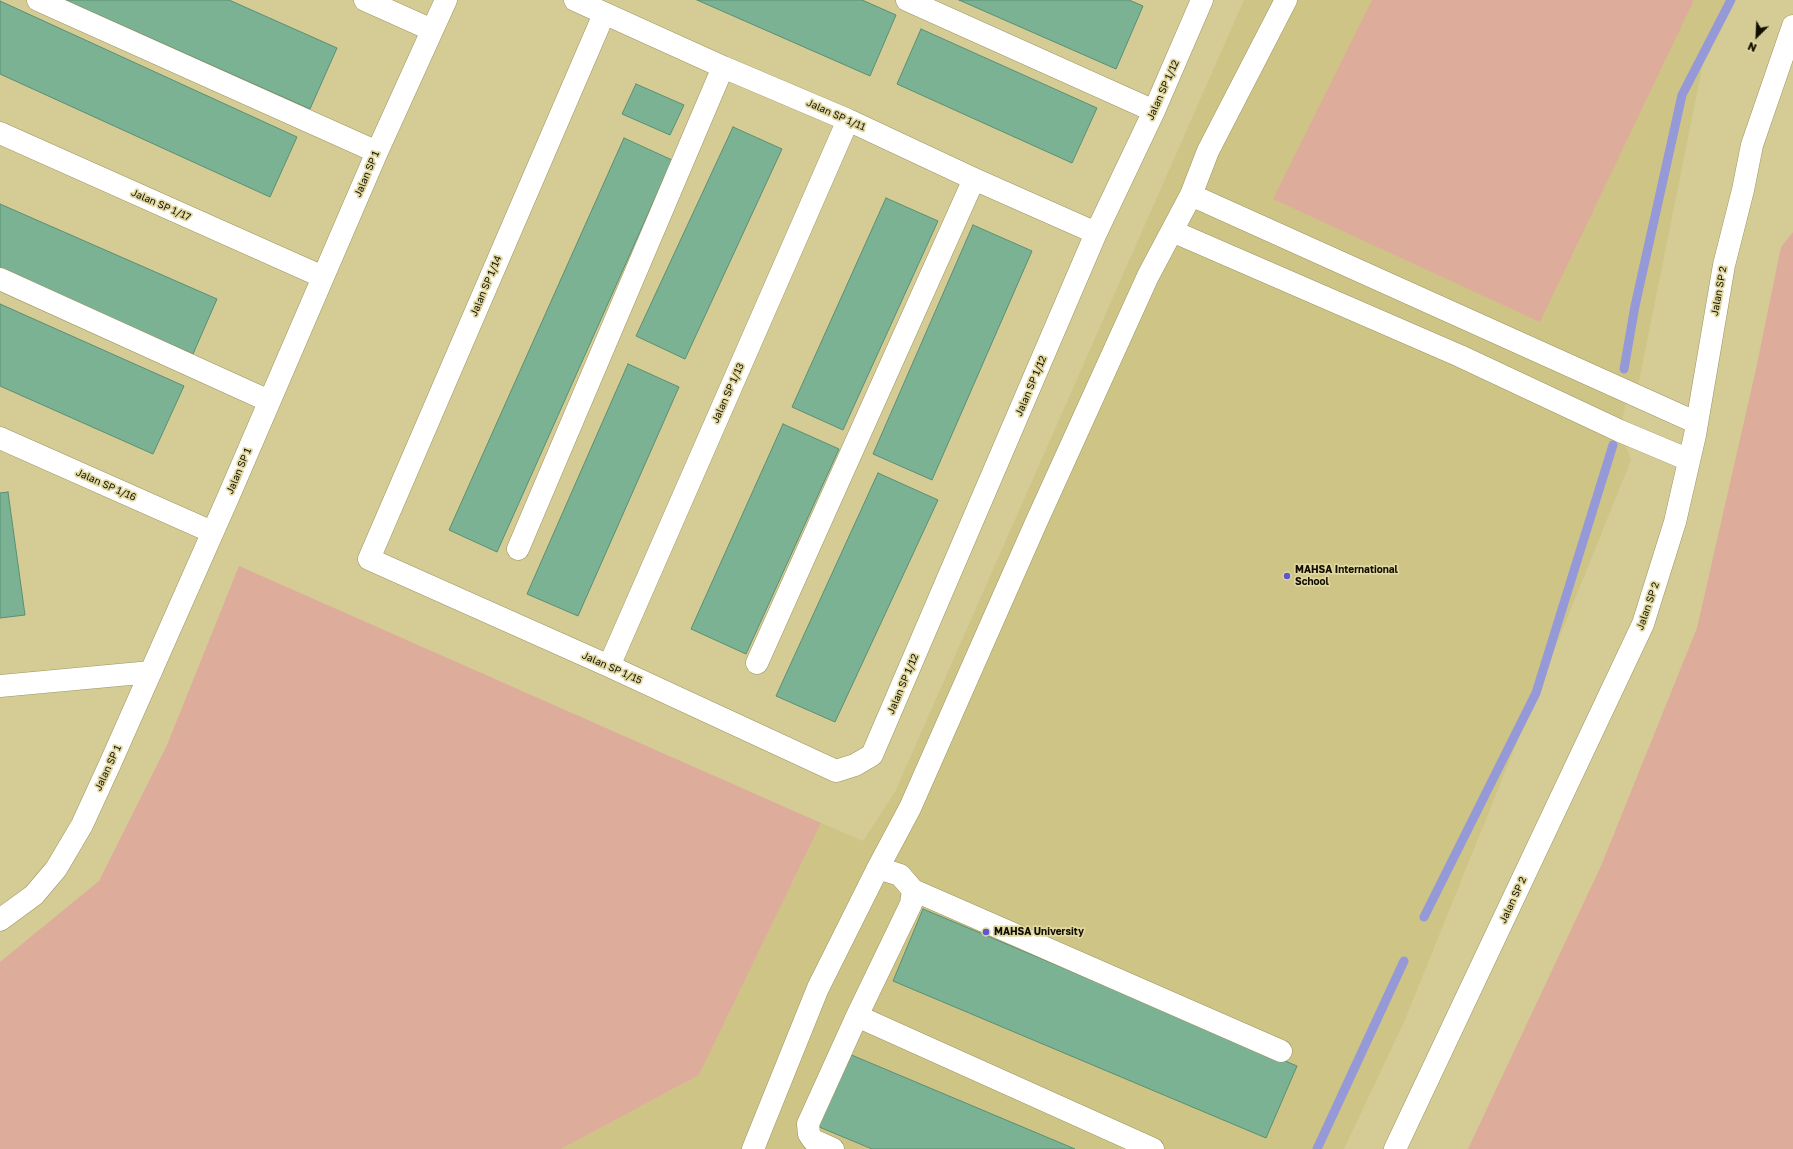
<!DOCTYPE html>
<html>
<head>
<meta charset="utf-8">
<style>
	body { margin:0 }
	#map { position:relative; width:1793px; height:1149px; overflow:hidden; background:#d4cb95; font-family:"Golos Text",sans-serif }
	canvas { display:block }
	.north { position:absolute; left:1737px; top:16px; width:40px; height:40px; -webkit-text-stroke:3px #e1d8a1; paint-order:stroke; rotate:204deg; font-size:11px; font-weight:700; line-height:16px; text-align:center; color:#120f00 }
	.north::after { content:''; display:block; margin:auto; width:14px; height:18px; background:#120f00; clip-path:polygon(50% 0,100% 100%,50% 72%,0 100%) }
</style>
</head>
<body>
<div id="map">
<canvas width="1793" height="1149"></canvas>
<div class="north">N</div>
</div>
<script>
const c = document.querySelector('canvas').getContext('2d');
c.lineJoin = 'round';
function fill(path, color) { c.fillStyle = color; c.fill(path, 'evenodd'); }
const shape = rows => new Path2D(rows.map(r => 'M' + r).join(''));
function strokePath(path, color, width, dash) { c.strokeStyle = color; c.lineWidth = width; c.lineCap = dash ? 'butt' : 'round'; c.setLineDash(dash || []); c.stroke(path); }
function label(font, color, halo, rows, align = 'center') {
  c.font = font + ' "Golos Text",sans-serif'; c.lineWidth = 3.5; c.setLineDash([]); c.textBaseline = 'middle'; c.strokeStyle = halo; c.fillStyle = color; for (const [text, x, y, turn = 0] of rows) {
    c.save(); c.translate(x, y); c.rotate((+turn || 0) * Math.PI / 180); c.textAlign = isNaN(turn) ? turn : align; if (halo) c.strokeText(text, 0, 0); c.fillText(text, 0, 0); c.restore();
  }
}
const built = shape([
	[1244,0,1728,0,1704,58,1638,386,1628,392,1620,431,1631,460,1404,1022,1344,1149,561,1149,699,1075,821,823,863,841,895,792]
]);
const green = shape([
	[1372,0,1694,0,1540,322,1273,199],
	[1793,232,1793,1149,1468,1149,1601,866,1697,628,1756,369,1781,247],
	[239,566,821,823,699,1075,561,1149,0,1149,0,962,99,881,167,745]
]);
const stream = shape([
	[1624,369,1635,306,1682,95,1731,0],
	[1424,917,1536,693,1613,445],
	[1317,1149,1404,961]
]);
const building = shape([
	[65,0,229,0,337,48,310,109,65,0],
	[697,0,862,0,896,15,870,76,697,0],
	[959,0,1129,0,1143,6,1116,69,959,0],
	[0,1,297,137,270,197,0,74,0,1],
	[921,29,1097,108,1072,163,897,84,921,29],
	[636,84,684,105,670,135,622,114,636,84],
	[733,127,782,149,685,359,636,336,733,127],
	[624,138,672,160,497,552,449,530,624,138],
	[886,198,938,221,843,430,792,407,886,198],
	[0,204,217,299,193,354,0,270,0,204],
	[973,225,1032,251,932,480,873,454,973,225],
	[0,304,184,386,153,454,0,386,0,304],
	[628,364,679,387,578,616,527,594,628,364],
	[783,424,839,449,746,654,691,629,783,424],
	[878,473,938,500,835,722,776,696,878,473],
	[8,492,25,615,0,618,0,493,8,492],
	[923,909,1297,1066,1266,1138,893,981,923,909],
	[842,1051,1075,1149,872,1149,812,1124,842,1051]
]);
const minor = shape([
	[38,0,377,152],
	[365,0,432,30],
	[575,0,723,67,848,120,974,179,1096,233],
	[907,0,1154,111],
	[604,14,369,559,609,666,836,771,855,765,872,755,1096,233,1154,111,1202,0],
	[0,133,323,277],
	[1191,195,1697,423],
	[1172,231,1460,356,1620,431,1689,460],
	[0,279,269,401],
	[0,438,212,532],
	[518,549,723,67],
	[757,663,974,179],
	[609,666,848,120],
	[0,686,151,672],
	[878,868,900,875,913,890,1281,1051],
	[0,920,34,895,56,869,82,825,110,764,227,500,377,152,446,0],
	[857,1016,911,904,913,890],
	[753,1149,818,988,878,868,910,808,1035,525,1148,276,1191,195,1208,151,1286,0],
	[833,1149,813,1140,809,1134,808,1124,857,1016,1153,1149],
	[1395,1149,1643,624,1675,522,1695,435,1724,265,1743,190,1752,145,1793,26]
]);
const markers = [
	[1287,576,4,"#5c56cf"],
	[986,932,4,"#5c56cf"]
];
const streetNames = [
	["Jalan SP 1/12",1163,90,-66],
	["Jalan SP 1/11",836,115,24],
	["Jalan SP 1",367,174,-67],
	["Jalan SP 1/17",161,205,24],
	["Jalan SP 1/14",486,286,-67],
	["Jalan SP 2",1719,291,-80],
	["Jalan SP 1/12",1031,386,-67],
	["Jalan SP 1/13",728,393,-66],
	["Jalan SP 1",239,471,-67],
	["Jalan SP 1/16",106,485,24],
	["Jalan SP 2",1648,606,-71],
	["Jalan SP 1/15",612,668,24],
	["Jalan SP 1/12",903,684,-67],
	["Jalan SP 1",108,768,-65],
	["Jalan SP 2",1513,900,-65]
];
const poiNames = [
	["MAHSA International",1295,570],
	["School",1295,582],
	["MAHSA University",994,932]
];
fill(built, '#cec485');
fill(green, '#deac9b');
strokePath(stream, '#9599d8', 9);
fill(building, '#7bb294');
strokePath(building, '#598f73', 1);
strokePath(minor, '#9d9560', 23);
strokePath(minor, '#fff', 22);
for (const [x, y, r, color] of markers) { const dot = new Path2D(); dot.arc(x, y, r, 0, 2 * Math.PI); c.fillStyle = color; c.fill(dot); strokePath(dot, '#e1d8a1', 1.5); }
label('10px', '#120f00', '#e1d8a1', streetNames);
label('bold 10px', '#120f00', '#e1d8a1', poiNames, 'left');
</script>
</body>
</html>
